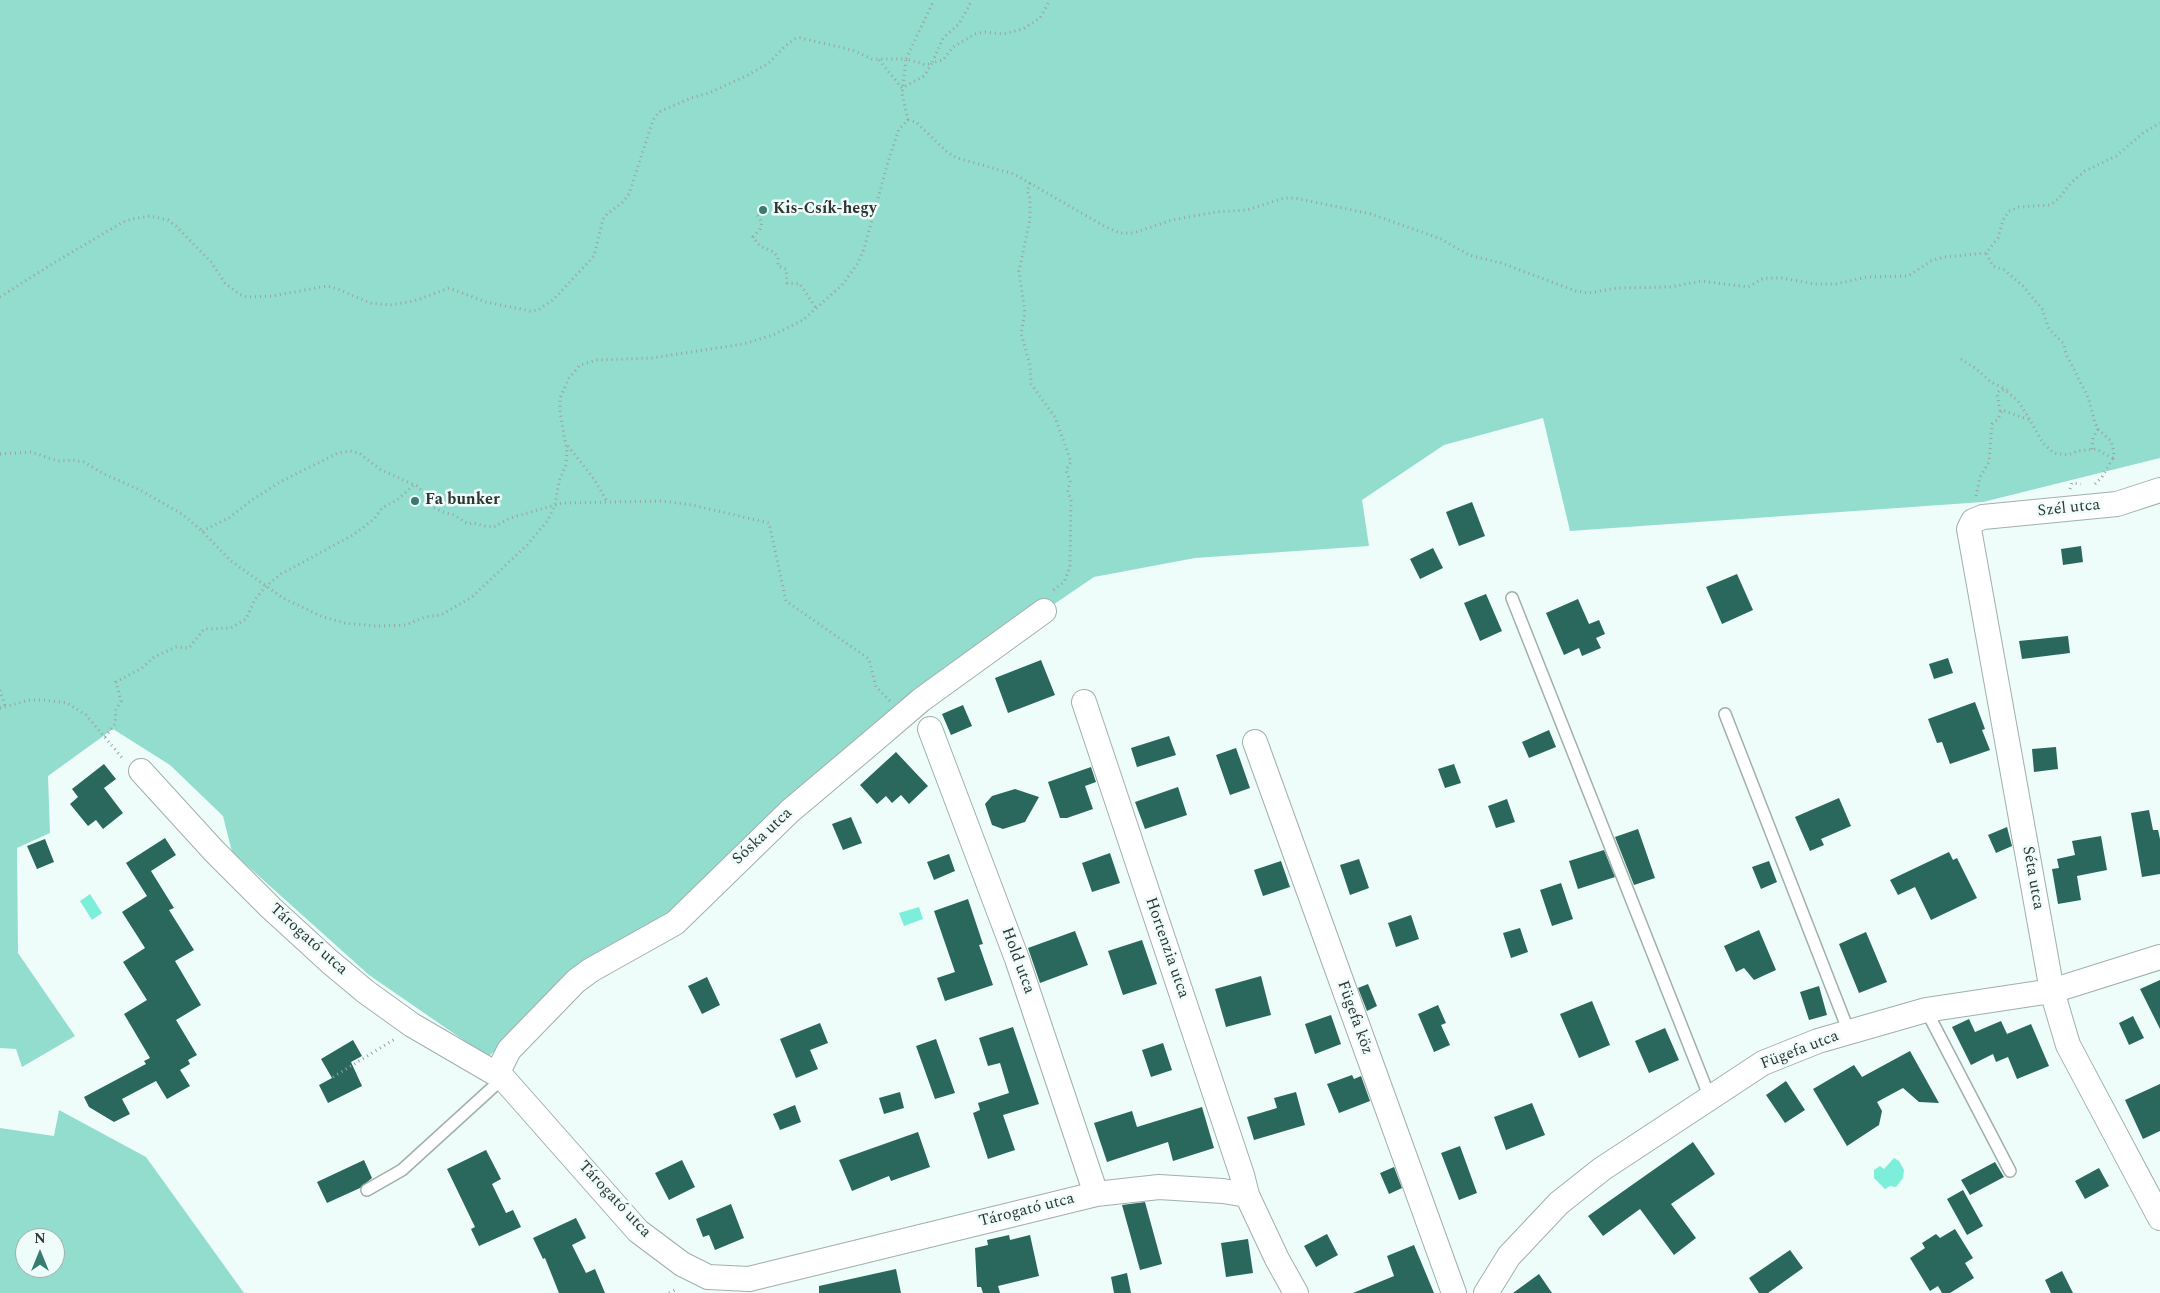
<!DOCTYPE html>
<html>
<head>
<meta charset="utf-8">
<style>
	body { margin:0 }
	#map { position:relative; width:2160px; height:1293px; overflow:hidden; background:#eefdfa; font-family:Spectral,serif }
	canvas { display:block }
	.north { position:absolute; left:15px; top:1228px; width:50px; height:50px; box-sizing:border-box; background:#eefdfa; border:1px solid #a2adab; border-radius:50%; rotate:0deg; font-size:14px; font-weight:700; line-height:20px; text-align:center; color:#303534 }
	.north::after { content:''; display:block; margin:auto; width:18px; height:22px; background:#387c71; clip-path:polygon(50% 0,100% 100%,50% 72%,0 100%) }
</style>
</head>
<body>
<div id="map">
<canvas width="2160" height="1293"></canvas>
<div class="north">N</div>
</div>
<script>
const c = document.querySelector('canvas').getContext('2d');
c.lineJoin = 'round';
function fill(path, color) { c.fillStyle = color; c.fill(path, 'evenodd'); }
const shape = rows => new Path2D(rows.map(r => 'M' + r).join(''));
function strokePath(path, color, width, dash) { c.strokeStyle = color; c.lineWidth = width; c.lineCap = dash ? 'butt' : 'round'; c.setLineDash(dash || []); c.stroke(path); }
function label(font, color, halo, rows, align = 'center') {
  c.font = font + ' Spectral,serif'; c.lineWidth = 5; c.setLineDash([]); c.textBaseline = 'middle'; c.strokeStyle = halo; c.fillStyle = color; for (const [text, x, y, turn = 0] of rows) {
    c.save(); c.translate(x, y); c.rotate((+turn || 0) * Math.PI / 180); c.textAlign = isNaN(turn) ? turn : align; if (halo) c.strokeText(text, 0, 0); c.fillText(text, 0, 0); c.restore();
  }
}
const green = shape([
	[0,0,2160,0,2160,458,1983,502,1570,531,1543,418,1444,445,1362,500,1369,546,1195,558,1094,577,1044,611,656,929,587,964,488,1057,369,975,232,852,223,816,170,765,113,729,48,776,50,833,17,848,18,953,75,1036,22,1067,16,1049,0,1048],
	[59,1110,146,1157,244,1293,0,1293,0,1128,54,1136],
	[25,1238,55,1238,55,1268,25,1268]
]);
const water = shape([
	[90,894,102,913,92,920,80,901],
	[919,907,923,919,904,926,899,913],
	[1894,1158,1899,1161,1904,1170,1903,1178,1896,1187,1890,1186,1885,1189,1874,1178,1874,1170,1880,1166,1884,1169]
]);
const building = shape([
	[1472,502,1485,536,1459,546,1446,512],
	[2081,546,2083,562,2063,565,2061,549],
	[1433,548,1443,568,1420,579,1410,559],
	[1737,574,1753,610,1722,624,1706,587],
	[1486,594,1502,631,1480,641,1464,603],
	[1578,599,1589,624,1599,620,1605,634,1596,638,1601,648,1582,656,1579,648,1564,655,1546,613],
	[2068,636,2070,653,2022,659,2019,641],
	[1948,658,1953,673,1934,679,1929,664],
	[1041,660,1055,695,1008,713,995,678],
	[1975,702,1985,729,1982,730,1990,750,1950,764,1942,742,1937,743,1928,719],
	[963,705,972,726,951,735,942,714],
	[1549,730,1556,747,1529,758,1522,742],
	[1169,736,1176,755,1137,767,1131,748],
	[2056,747,2058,769,2034,772,2032,749],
	[1236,748,1250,788,1230,795,1216,755],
	[896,752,928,786,909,804,901,795,892,803,886,796,877,804,860,785],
	[104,764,116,779,104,788,123,813,103,829,96,820,88,826,70,804,78,797,72,789],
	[1454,764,1461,783,1445,788,1438,769],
	[1091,767,1096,782,1085,786,1093,809,1067,818,1060,818,1048,782],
	[1178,787,1187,815,1145,829,1135,802],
	[1015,789,1039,797,1025,822,1003,829,992,825,985,804,992,796],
	[1839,798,1851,826,1821,839,1824,845,1810,851,1795,817],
	[1507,799,1515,822,1496,828,1488,806],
	[2149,810,2153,830,2158,830,2160,839,2160,874,2142,877,2131,813],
	[851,817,862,843,843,850,832,824],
	[2007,827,2012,846,1996,853,1988,835],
	[1638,829,1655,878,1634,885,1615,837],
	[2101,836,2107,870,2077,876,2081,900,2058,904,2052,869,2059,868,2057,859,2075,855,2072,841],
	[165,838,176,855,151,871,174,908,169,910,194,950,175,961,201,1005,176,1020,197,1055,188,1060,190,1064,180,1070,190,1086,167,1099,156,1081,122,1099,130,1114,114,1122,89,1107,84,1097,146,1064,144,1061,150,1058,124,1014,147,1000,123,962,145,948,122,912,147,896,126,863],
	[45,839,54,862,37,869,27,846],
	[1604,850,1615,877,1578,889,1569,861],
	[1949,852,1953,860,1957,858,1977,898,1931,920,1915,887,1898,895,1890,880],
	[1110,853,1120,883,1092,892,1082,863],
	[949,854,955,871,934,880,927,862],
	[1359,859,1369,888,1350,895,1340,865],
	[1281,861,1290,887,1263,896,1254,870],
	[1769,861,1777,882,1761,889,1752,867],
	[1561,883,1573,919,1552,926,1540,890],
	[968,899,983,944,979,945,993,985,945,1001,937,978,955,972,934,911],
	[1411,915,1419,939,1396,947,1388,923],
	[1520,928,1528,952,1511,958,1503,933],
	[1759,930,1776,970,1754,980,1744,968,1736,972,1724,946],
	[1075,931,1088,965,1040,983,1028,948],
	[1866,932,1887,982,1859,993,1839,944],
	[1142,940,1157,984,1123,995,1108,951],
	[1261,976,1271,1015,1226,1027,1215,989],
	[707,977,720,1005,702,1014,688,986],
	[2160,980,2160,1029,2140,989],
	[1368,984,1377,1006,1367,1011,1358,988],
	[1819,986,1827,1015,1809,1020,1800,992],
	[1592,1001,1610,1045,1579,1058,1560,1014],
	[1438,1005,1446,1023,1441,1025,1450,1045,1434,1052,1418,1014],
	[1331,1015,1341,1044,1315,1054,1305,1024],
	[2133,1016,2144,1038,2129,1045,2119,1023],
	[1969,1019,1975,1032,2001,1021,2007,1034,2031,1024,2049,1066,2017,1079,2008,1057,1996,1062,1993,1054,1971,1065,1952,1027],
	[820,1023,828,1043,810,1050,818,1069,796,1078,780,1039],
	[1013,1027,1039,1104,1003,1115,1015,1150,988,1159,973,1113,980,1110,978,1103,1009,1093,1000,1063,988,1066,979,1038],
	[1665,1028,1679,1060,1649,1073,1635,1041],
	[936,1039,955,1093,935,1099,916,1046],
	[353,1040,362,1056,351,1062,362,1086,328,1103,319,1085,332,1078,321,1059],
	[1163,1043,1172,1070,1151,1077,1142,1050],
	[1910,1051,1939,1103,1919,1102,1903,1088,1877,1102,1882,1111,1879,1125,1847,1146,1813,1089,1854,1065,1862,1077],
	[1352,1075,1354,1079,1361,1076,1370,1101,1339,1113,1327,1084],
	[1786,1081,1805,1110,1785,1123,1766,1095],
	[2160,1084,2160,1131,2143,1139,2125,1100],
	[900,1092,904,1108,884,1114,879,1098],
	[1296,1092,1305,1125,1254,1140,1247,1117,1277,1108,1274,1098],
	[1532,1103,1545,1135,1506,1150,1494,1117],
	[795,1105,801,1122,780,1130,773,1114],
	[1202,1107,1214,1148,1173,1161,1168,1142,1107,1162,1094,1123,1132,1111,1137,1127],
	[918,1132,930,1167,891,1181,889,1176,852,1191,839,1160],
	[1693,1142,1715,1174,1671,1204,1696,1238,1674,1255,1640,1209,1603,1236,1588,1216],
	[1460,1146,1477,1193,1459,1200,1441,1153],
	[486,1150,501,1179,492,1184,506,1213,513,1210,521,1227,479,1246,471,1229,475,1227,447,1169],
	[364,1160,372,1178,360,1188,327,1203,317,1182],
	[682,1160,695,1187,669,1200,655,1173],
	[1995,1162,2004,1177,1970,1195,1961,1180],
	[1394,1167,1402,1188,1389,1194,1380,1173],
	[2099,1168,2109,1186,2085,1199,2075,1181],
	[1963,1190,1983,1226,1967,1235,1947,1199],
	[1145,1202,1162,1264,1140,1270,1122,1205],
	[731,1204,744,1238,715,1250,709,1235,703,1237,696,1219],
	[576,1218,586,1238,572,1245,586,1273,595,1269,605,1293,559,1293,545,1258,543,1259,533,1238],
	[1955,1229,1973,1258,1965,1263,1974,1278,1950,1293,1942,1293,1938,1286,1930,1291,1910,1258,1925,1248,1922,1243,1936,1234,1940,1238],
	[1327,1234,1338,1255,1316,1267,1304,1246],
	[1009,1235,1010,1240,1030,1235,1039,1276,998,1286,1000,1293,983,1293,981,1287,977,1287,975,1248,988,1245,987,1240],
	[1248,1239,1253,1273,1226,1277,1221,1243],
	[1414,1245,1434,1293,1353,1293,1394,1276,1387,1256],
	[1790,1250,1803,1268,1768,1293,1759,1293,1749,1278],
	[896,1269,901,1293,819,1293,819,1286],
	[2062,1271,2073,1293,2051,1293,2045,1280],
	[1127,1273,1131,1293,1114,1293,1111,1277],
	[1539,1274,1552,1293,1513,1293]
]);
const path = shape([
	[879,60,902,88,924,76,932,63,943,60,953,47,975,34,985,32,1003,34,1023,29,1040,18,1050,0],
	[908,120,902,94,906,59,926,65,932,63,943,38,959,24,972,0],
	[1030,183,1027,191,1030,198,1030,219,1019,271,1025,313,1021,333,1030,365,1031,384,1055,417,1071,462,1066,470,1070,481,1068,491,1071,501,1070,567,1064,582,1051,592],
	[759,211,757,215,762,222,760,229,753,237,760,246,774,252,778,258,778,266,786,269,787,283,800,284,816,308],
	[0,297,52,264,123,222,132,219,150,216,168,220,177,227,211,262,225,283,239,294,247,297,273,296,327,286,338,289,370,303,390,305,414,301,449,288,486,302,530,311,538,310,554,299,594,256,603,219,607,214,623,202,629,194,653,120,659,112,691,98,709,93,746,76,769,63,785,46,795,39,800,38,852,50,872,59,906,59,934,0],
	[1961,359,1975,368,1991,382,2007,390],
	[2000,411,1997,393,2000,390,2005,390,2018,401,2030,420],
	[568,446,594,479,608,503],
	[2092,449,2093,438,2098,429],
	[0,454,31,452,58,461,73,460,84,462,102,473,140,490,182,514,202,531,231,561,283,598,323,617,345,623,376,626,406,625,425,617,441,615,472,597,527,545,548,520,555,505,559,481,566,465,567,452,560,411,560,398,569,378,580,365,597,360,651,358,743,344,773,335,803,320,842,285,858,263,864,249,888,162,899,129,908,120,916,122,947,152,957,158,1014,174,1104,226,1120,233,1133,233,1172,220,1216,212,1247,210,1284,198,1295,198,1371,214,1441,239,1469,255,1501,263,1576,291,1589,293,1617,288,1671,287,1701,281,1748,287,1764,278,1782,278,1815,284,1836,284,1867,277,1908,276,1931,261,1944,257,1986,253,1998,238,2003,220,2009,211,2019,207,2050,205,2059,198,2071,183,2085,171,2116,156,2143,133,2160,123],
	[2095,484,2102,477,2113,458],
	[2070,489,2072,483,2081,484],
	[1976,496,1980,477,1989,462,1992,424,1998,419,2002,410,2030,420,2043,443,2054,453,2068,455,2078,451,2096,449,2113,458,2114,452,2111,441,2098,429,2095,423,2088,397,2066,354,2064,344,2049,329,2042,309,2023,286,2004,270,1993,266,1986,253],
	[202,531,229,518,252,500,280,482,338,453,350,451,359,453,381,470,417,486,428,497,430,506,443,512,454,515,468,524,474,523,484,526,494,527,510,518,562,503,663,501,692,505,769,523,786,601,869,659,876,687,890,701],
	[0,690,5,706],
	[0,708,30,700,43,700,67,703,86,715,124,760],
	[105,737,115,724,116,710,121,701,116,682,142,668,154,657,176,647,189,648,204,629,231,628,246,619,254,601,265,587,281,574,353,535,374,519,382,508,397,500,414,485],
	[333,1077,395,1039],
	[669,1293,675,1290]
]);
const lane = shape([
	[1512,598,1710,1098],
	[1725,714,1849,1032],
	[1926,1010,2010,1171],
	[367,1190,402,1170,503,1078]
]);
const street = shape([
	[2160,490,2117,504,1983,517,1973,521,1969,529,2052,991,2068,1045,2160,1218],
	[1084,702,1242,1175,1247,1195,1277,1259,1296,1293],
	[930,729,1017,959,1096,1194],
	[1255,742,1454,1293],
	[141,771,214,851,271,908,330,962,366,992,412,1025,503,1078,638,1231,682,1264,708,1277,749,1279,1096,1194,1159,1187,1223,1191,1247,1195],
	[497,1074,509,1050,576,981,591,970,675,923,790,811,873,741,921,700,1044,611],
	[1486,1293,1509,1256,1559,1203,1602,1169,1763,1063,1818,1041,1926,1010,2052,991,2160,957]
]);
const markers = [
	[763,210,5,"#387c71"],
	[415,501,5,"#387c71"]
];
const poiNames = [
	["Kis-Csík-hegy",773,210],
	["Fa bunker",425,501]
];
const streetNames = [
	["Szél utca",2069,509,-6],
	["Sóska utca",763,837,-43],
	["Séta utca",2032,878,80],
	["Tárogató utca",308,940,42],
	["Hortenzia utca",1166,948,71],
	["Hold utca",1017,961,70],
	["Fügefa köz",1354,1018,70],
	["Fügefa utca",1800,1051,-21],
	["Tárogató utca",614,1200,47],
	["Tárogató utca",1027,1211,-14]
];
fill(green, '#93ddcf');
fill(water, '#7ceeda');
fill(building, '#2a675d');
strokePath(lane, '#a1afac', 14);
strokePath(street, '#a1afac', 26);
strokePath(path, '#98a2a0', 3, [1, 4]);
strokePath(lane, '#fff', 11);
strokePath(street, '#fff', 24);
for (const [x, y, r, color] of markers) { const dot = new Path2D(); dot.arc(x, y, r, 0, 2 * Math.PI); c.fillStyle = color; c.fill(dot); strokePath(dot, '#eefdfa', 2); }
label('bold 16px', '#303534', '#eefdfa', poiNames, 'left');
label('16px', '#303534', '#eefdfa', streetNames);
</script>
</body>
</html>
